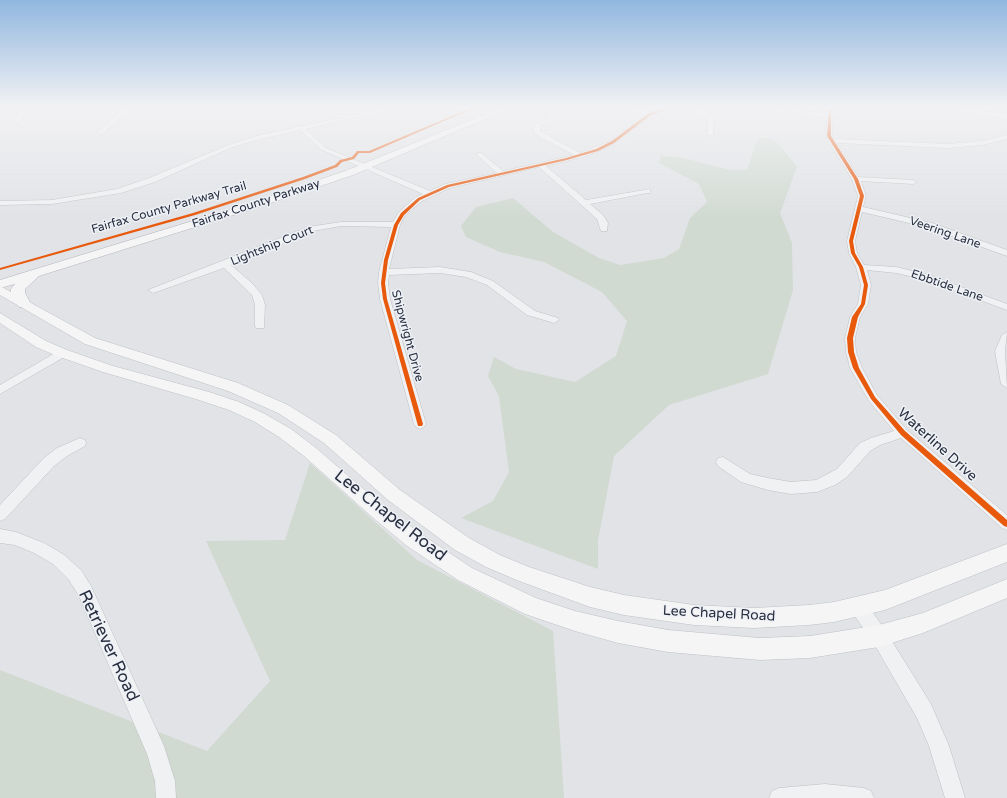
<!DOCTYPE html>
<html>
<head>
<meta charset="utf-8">
<style>
	body { margin:0 }
	canvas { display:block; background:#e1e3e6 }
</style>
</head>
<body>
<canvas width="1007" height="798"></canvas>
<script>
const c = document.querySelector('canvas').getContext('2d');
c.lineJoin = 'round';
function fill(path, color) { c.fillStyle = color; c.fill(path, 'evenodd'); }
const shape = rows => new Path2D(rows.map(r => 'M' + r).join(''));
function strokePath(path, color, width, dash) { c.strokeStyle = color; c.lineWidth = width; c.lineCap = dash ? 'butt' : 'round'; c.setLineDash(dash || []); c.stroke(path); }
function label(font, color, halo, rows, align = 'center') {
  c.font = font + ' "Varela Round",sans-serif'; c.lineWidth = 3; c.setLineDash([]); c.textBaseline = 'middle'; c.strokeStyle = halo; c.fillStyle = color; for (const [text, x, y, turn = 0] of rows) {
    c.save(); c.translate(x, y); c.rotate((+turn || 0) * Math.PI / 180); c.textAlign = isNaN(turn) ? turn : align; if (halo) c.strokeText(text, 0, 0); c.fillText(text, 0, 0); c.restore();
  }
}
const green = shape([
	[758,137,775,140,797,167,780,213,792,243,793,290,768,374,669,405,614,456,598,540,598,569,461,518,493,501,509,472,499,396,488,376,494,357,516,369,575,382,616,356,627,321,602,292,544,262,500,252,466,237,461,226,476,207,513,198,553,232,599,258,620,265,664,258,679,249,690,218,707,202,699,184,659,163,661,156,679,157,730,170,747,170],
	[310,463,417,560,553,631,564,798,0,798,0,670,207,751,270,681,206,541,285,540]
]);
const minor = shape([
	[22,108,28,108,18,123,14,123,22,108],
	[118,108,124,108,123,115,102,134,98,134,98,132,118,114,118,108],
	[387,108,397,108,305,129,326,148,430,191,445,184,497,173,477,155,477,153,481,153,503,171,574,155,542,138,534,132,534,127,537,123,553,117,558,118,541,125,540,131,580,153,611,141,645,115,624,108,633,108,650,112,666,108,674,108,652,115,615,143,599,151,583,157,546,166,586,200,650,189,650,193,647,193,590,204,603,215,608,223,607,231,601,231,597,219,539,167,450,188,422,201,405,215,400,225,389,269,440,267,471,272,493,281,535,311,558,318,559,320,554,323,527,315,487,285,466,277,440,273,389,275,388,283,390,299,426,424,424,427,420,429,416,427,414,424,380,299,378,283,379,272,391,227,341,226,313,231,231,265,253,284,262,295,265,305,264,328,256,328,255,326,255,305,252,295,224,268,156,292,153,293,148,290,308,227,341,222,393,222,399,212,416,197,423,194,322,150,300,130,260,139,230,148,155,182,121,193,52,204,0,205,0,201,52,200,117,189,149,178,226,146,256,136,387,108],
	[694,108,700,108,714,118,713,136,708,135,708,119,694,108],
	[766,108,780,108,827,114,827,108,833,108,832,136,834,139,948,144,982,141,1007,135,1007,139,982,145,948,148,837,143,858,177,913,180,917,182,913,184,861,181,866,196,863,207,932,223,1007,250,1007,256,926,227,862,212,855,241,857,253,864,265,896,267,929,275,1007,304,1007,310,923,279,896,273,867,270,871,285,868,304,860,317,855,338,856,352,862,368,877,395,907,430,1007,515,1007,530,1002,528,901,438,880,445,870,451,847,477,835,485,817,492,791,494,768,490,741,482,718,466,716,462,718,458,723,457,750,474,768,478,791,482,816,480,837,469,860,443,871,438,894,431,869,401,850,368,846,352,845,338,850,317,858,304,861,285,856,267,849,253,847,241,858,196,852,179,828,141,826,136,827,117,766,108],
	[952,108,964,108,1007,115,1007,119,952,108],
	[1007,332,1005,351,1007,388,1001,384,995,351,1002,335,1007,332],
	[62,349,66,350,68,353,66,356,0,394,0,385,62,349],
	[80,438,85,440,86,443,85,446,67,456,54,466,5,519,0,521,0,505,44,458,57,448,80,438],
	[0,529,16,532,44,543,63,554,81,570,91,586,164,746,175,781,176,798,156,798,155,781,147,754,79,596,69,580,53,564,34,553,15,545,0,543,0,529],
	[858,598,864,600,885,630,931,704,949,746,965,798,945,798,929,746,917,718,873,642,852,612,850,606,852,600,858,598],
	[825,784,864,788,871,791,874,798,769,798,772,791,779,788,825,784]
]);
const major = shape([
	[0,286,95,338,238,383,288,405,336,435,400,490,469,538,500,555,529,567,590,587,624,595,694,605,754,608,809,605,834,602,885,590,1007,544,1007,562,885,610,834,622,809,625,754,628,694,625,624,615,590,607,519,581,486,567,455,550,388,500,324,443,278,413,228,391,85,344,0,295,0,286],
	[0,313,46,341,67,350,113,366,209,392,239,402,265,414,291,429,316,448,383,506,421,534,472,568,536,598,575,611,618,621,668,630,760,638,810,636,879,625,923,613,1007,579,1007,598,923,633,879,647,810,658,760,660,668,652,618,643,575,631,525,614,458,580,407,546,371,516,304,456,279,437,255,422,229,410,199,400,103,372,57,356,36,347,0,323,0,313]
]);
const highway = shape([
	[501,108,511,108,353,175,259,207,39,276,25,289,25,293,31,304,29,307,19,307,17,304,11,293,11,289,15,284,0,288,0,280,251,203,345,171,501,108]
]);
const cycleway = shape([
	[471,108,474,108,370,153,359,153,354,159,342,162,337,167,305,179,195,215,0,270,0,268,193,213,303,177,335,165,340,160,352,157,357,151,369,151,471,108],
	[669,108,672,108,651,115,614,143,598,151,567,160,449,187,420,200,404,215,398,225,388,260,385,283,387,299,423,424,422,426,418,426,383,299,381,283,384,260,394,225,401,213,418,198,447,185,566,158,596,149,612,141,649,113,669,108],
	[829,108,831,108,831,136,858,179,864,196,853,241,855,253,863,267,868,285,865,304,858,317,853,338,854,352,859,368,875,397,905,431,1007,520,1007,527,1004,526,901,435,871,399,853,368,848,352,847,338,852,317,861,304,864,285,859,267,851,253,849,241,860,196,854,179,827,136,829,108]
]);
const farStreetnames = [
	["Fairfax County Parkway",256,204,-18],
	["Fairfax County Parkway Trail",169,208,-16],
	["Veering Lane",945,233,19],
	["Lightship Court",272,246,-22],
	["Ebbtide Lane",947,286,19],
	["Shipwright Drive",407,336,75]
];
const streetNames = [
	["Waterline Drive",937,445,42],
	["Lee Chapel Road",719,614,3]
];
const nearStreetnames = [
	["Lee Chapel Road",390,516,38],
	["Retriever Road",108,646,65]
];
fill(green, '#d0dad1');
strokePath(minor, '#bec0c3', 1);
strokePath(major, '#bdc0c4', 1);
strokePath(highway, '#b3b5ba', 1);
fill(minor, '#f0f1f3');
fill(major, '#f5f5f6');
fill(highway, '#f5f5f6');
fill(cycleway, '#e8590c');
const sky = c.createLinearGradient(0, 0, 0, 219);
sky.addColorStop(0, '#91b7df');
sky.addColorStop(0.49, '#f2f2f4');
sky.addColorStop(1, '#f2f2f400');
c.fillStyle = sky;
c.fillRect(0, 0, 1007, 219);
label('12px', '#282e3f', '#eef1f6', farStreetnames);
label('14px', '#282e3f', '#eef1f6', streetNames);
label('17px', '#282e3f', '#eef1f6', nearStreetnames);
</script>
</body>
</html>
